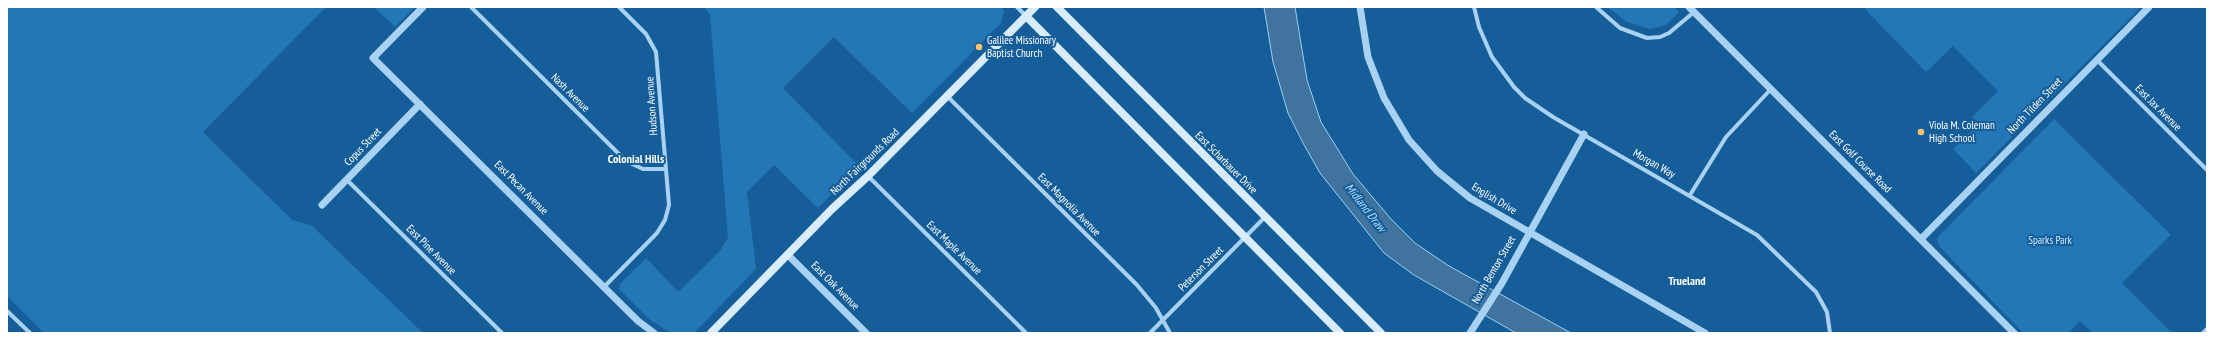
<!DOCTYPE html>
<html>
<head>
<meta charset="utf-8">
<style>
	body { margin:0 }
	#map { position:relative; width:2214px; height:340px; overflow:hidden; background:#155e99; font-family:"PT Sans Narrow",sans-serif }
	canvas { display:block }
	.frame { position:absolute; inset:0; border:8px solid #fff; pointer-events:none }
</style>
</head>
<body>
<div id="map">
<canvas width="2214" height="340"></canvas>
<div class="frame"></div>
</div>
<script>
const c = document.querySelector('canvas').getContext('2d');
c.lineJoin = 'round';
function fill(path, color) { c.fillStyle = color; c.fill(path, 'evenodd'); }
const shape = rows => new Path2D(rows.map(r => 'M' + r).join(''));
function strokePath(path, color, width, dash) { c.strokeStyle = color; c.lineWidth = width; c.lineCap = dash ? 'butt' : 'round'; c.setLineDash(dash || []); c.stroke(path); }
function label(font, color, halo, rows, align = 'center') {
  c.font = font + ' "PT Sans Narrow",sans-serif'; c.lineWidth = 4; c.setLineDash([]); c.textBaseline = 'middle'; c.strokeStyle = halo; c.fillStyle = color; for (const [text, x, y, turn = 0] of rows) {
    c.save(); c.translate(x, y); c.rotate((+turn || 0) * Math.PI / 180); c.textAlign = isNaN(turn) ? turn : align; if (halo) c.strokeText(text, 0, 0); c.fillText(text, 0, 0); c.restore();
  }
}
const green = shape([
	[7,7,326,7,203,132,292,220,311,225,423,333,44,333,7,296],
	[374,7,415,7,395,27],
	[704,7,1001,7,1004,11,1001,23,912,113,834,37,783,88,859,166,818,208,774,165,747,192,756,269,694,333,671,333,649,319,619,289,620,284,646,258,678,292,720,251,728,238,710,15],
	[1607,7,1674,7,1679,12,1666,25,1650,29,1627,22],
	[1868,7,2141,7,1976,173,1953,149,1979,123,1972,117,1998,91,1953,46,1926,72,1865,9],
	[2054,119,2171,235,2122,283,2172,333,2093,333,2080,321,2068,333,2023,333,1939,246,1937,238]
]);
const water = shape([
	[1264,7,1295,7,1307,80,1321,122,1353,174,1391,219,1415,243,1449,266,1571,333,1516,333,1414,275,1384,253,1320,173,1303,143,1288,113,1273,62,1264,7]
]);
const minor = shape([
	[471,7,626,161,643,169,666,169],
	[1017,7,1026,16],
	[1474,7,1479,27,1492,57,1514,87,1525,98,1553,117,1757,235,1816,292,1827,312,1830,333],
	[1596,7,1620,28,1647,38,1660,37,1669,33,1694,12],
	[2097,60,2207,170],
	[947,96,1137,285,1156,308,1170,333],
	[868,176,1026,333],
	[346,179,502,333],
	[1690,195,1726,137,1771,89],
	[604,287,657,233,665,220,669,205,656,52,646,34,619,7],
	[7,311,30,333],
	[1150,333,1265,217],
	[2203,333,2207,329]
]);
const tertiary = shape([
	[423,7,373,58,638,321,654,333],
	[1360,7,1368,57,1384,98,1409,140,1437,171,1470,198,1705,333],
	[1689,7,2014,333],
	[322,205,420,104],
	[1921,239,2149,7],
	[788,255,866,333],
	[1470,333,1502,283,1584,134]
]);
const secondary = shape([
	[1057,7,1381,333],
	[1026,16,1340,333],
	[711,333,832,209,868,176,1035,7]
]);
const markers = [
	[979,47,4,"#ffc36a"],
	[1921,132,4,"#ffc36a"]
];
const poiNames = [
	["Galilee Missionary",987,41],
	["Baptist Church",987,54],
	["Viola M. Coleman",1929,126],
	["High School",1929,139]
];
const streetNames = [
	["Nash Avenue",570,93,45],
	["Hudson Avenue",652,106,-94],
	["North Tilden Street",2035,106,-46],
	["East Jax Avenue",2158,108,45],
	["Copus Street",363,147,-46],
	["North Fairgrounds Road",865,162,-44],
	["East Golf Course Road",1860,162,45],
	["East Scharbauer Drive",1226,163,45],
	["Morgan Way",1654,164,30],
	["East Pecan Avenue",521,188,45],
	["English Drive",1494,199,31],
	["East Magnolia Avenue",1069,205,45],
	["East Maple Avenue",954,248,44],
	["East Pine Avenue",431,250,45],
	["Peterson Street",1201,269,-45],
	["North Benton Street",1494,270,-60],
	["East Oak Avenue",835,286,45]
];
const parkNames = [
	["Sparks Park",2050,241]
];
const neighbourhoodNames = [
	["Colonial Hills",636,160],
	["Trueland",1687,282]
];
const waterNames = [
	["Midland Draw",1365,208,52]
];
fill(green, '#2477b6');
fill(water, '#40739d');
strokePath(water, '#9bcff5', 1);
strokePath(minor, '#a9d2f2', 4);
strokePath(tertiary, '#a9d2f2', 7);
strokePath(secondary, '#d8ecfc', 8);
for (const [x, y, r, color] of markers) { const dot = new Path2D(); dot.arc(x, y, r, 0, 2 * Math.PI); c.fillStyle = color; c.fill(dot); strokePath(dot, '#155e99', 1.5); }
label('11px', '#fff', '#155e99', poiNames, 'left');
label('11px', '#fff', '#155e99', streetNames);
label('11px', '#d1eafd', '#155e99', parkNames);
label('bold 12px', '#fff', '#155e99', neighbourhoodNames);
label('italic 12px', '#b6dcf9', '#155e99', waterNames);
</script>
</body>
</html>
